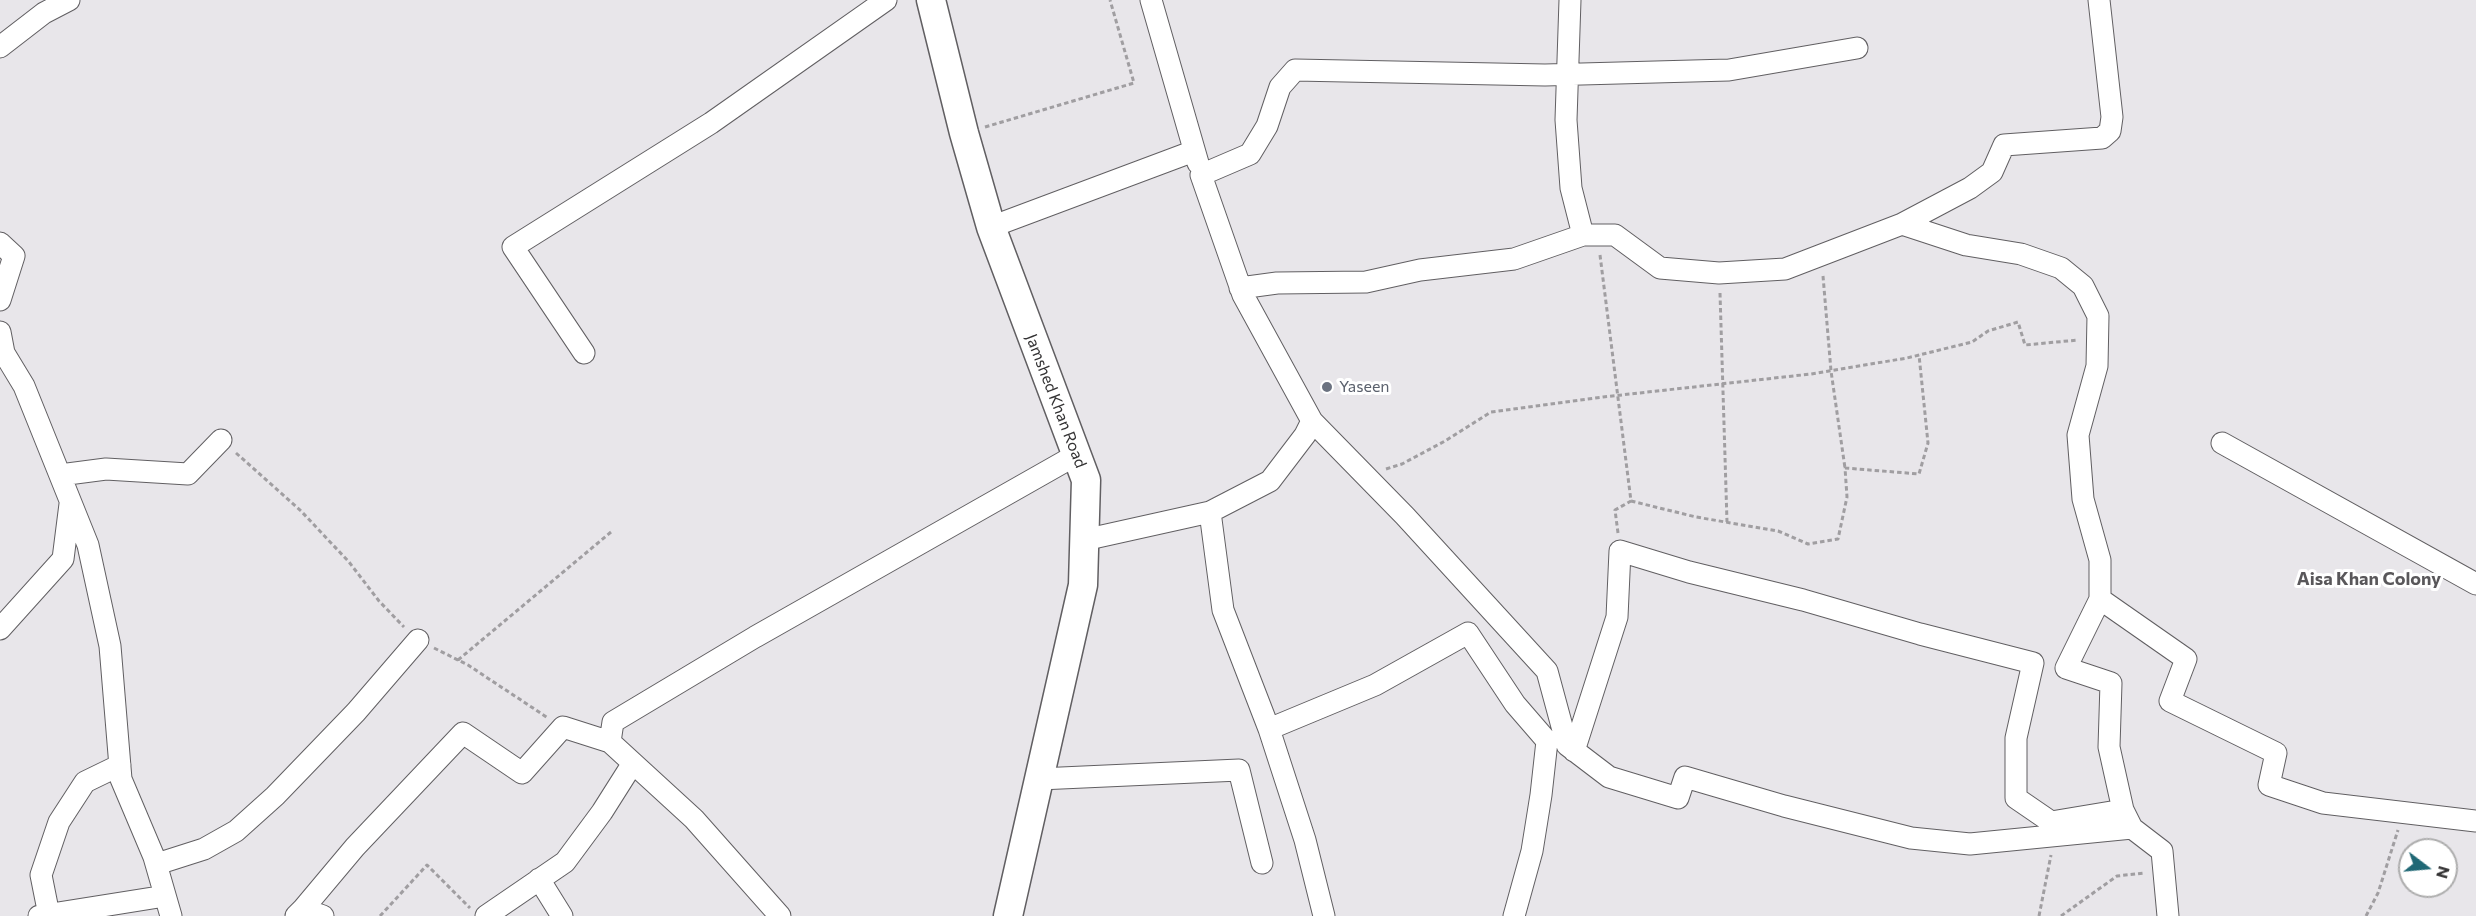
<!DOCTYPE html>
<html>
<head>
<meta charset="utf-8">
<style>
	body { margin:0 }
	#map { position:relative; width:2476px; height:916px; overflow:hidden; background:#e8e6ea; font-family:Commissioner,sans-serif }
	canvas { display:block }
	.north { position:absolute; left:2398px; top:838px; width:60px; height:60px; box-sizing:border-box; background:#fff; border:2px solid #adadad; border-radius:50%; rotate:106deg; font-size:16px; font-weight:700; line-height:24px; text-align:center; color:#333233 }
	.north::after { content:''; display:block; margin:auto; width:21px; height:27px; background:#206875; clip-path:polygon(50% 0,100% 100%,50% 72%,0 100%) }
</style>
</head>
<body>
<div id="map">
<canvas width="2476" height="916"></canvas>
<div class="north">N</div>
</div>
<script>
const c = document.querySelector('canvas').getContext('2d');
c.lineJoin = 'round';
const shape = rows => new Path2D(rows.map(r => 'M' + r).join(''));
function strokePath(path, color, width, dash) { c.strokeStyle = color; c.lineWidth = width; c.lineCap = dash ? 'butt' : 'round'; c.setLineDash(dash || []); c.stroke(path); }
function label(font, color, halo, rows, align = 'center') {
  c.font = font + ' Commissioner,sans-serif'; c.lineWidth = 6; c.setLineDash([]); c.textBaseline = 'middle'; c.strokeStyle = halo; c.fillStyle = color; for (const [text, x, y, turn = 0] of rows) {
    c.save(); c.translate(x, y); c.rotate((+turn || 0) * Math.PI / 180); c.textAlign = isNaN(turn) ? turn : align; if (halo) c.strokeText(text, 0, 0); c.fillText(text, 0, 0); c.restore();
  }
}
const path = shape([
	[985,127,1134,83,1110,0],
	[1600,255,1631,501,1615,510,1618,533],
	[1823,276,1831,371,1845,468],
	[1720,293,1727,522],
	[236,453,301,511,349,562,379,601,404,627],
	[1386,469,1402,464,1445,441,1491,412,1603,397,1811,374,1907,358,1972,342,1988,331,2018,322,2025,345,2078,340],
	[1631,501,1696,517,1778,531,1808,544,1838,539,1847,497,1845,468,1919,474,1928,443,1919,355],
	[434,648,468,665,548,718],
	[458,660,611,532],
	[380,916,427,865,470,908],
	[2039,916,2051,855],
	[2061,916,2117,876,2144,873],
	[2366,916,2378,893,2398,830]
]);
const street = shape([
	[1151,0,1198,163],
	[1570,0,1566,120,1571,188,1583,235],
	[0,47,44,13,69,0],
	[1902,224,1966,245,2021,254,2061,268,2083,286,2098,316,2097,366,2078,435,2083,499,2100,560,2100,599,2186,659,2170,701,2276,753,2269,785,2323,803,2476,821],
	[991,227,1194,151],
	[0,243,14,256,0,300],
	[1240,288,1277,283,1366,282,1420,270,1514,259,1583,235,1615,235,1660,268,1719,273,1785,269,1902,224,1970,188,1992,172,2004,145,2102,138,2110,131,2112,117,2099,0],
	[0,332,4,353,24,386,88,545,110,646,121,779,154,857,171,916],
	[584,353,513,247,711,123,886,0],
	[1312,421,1405,516,1547,671,1567,745,1609,777,1678,798,1685,777,1784,806,1911,838,1970,844,2132,828,2162,851,2168,916],
	[2222,443,2476,584],
	[60,475,106,469,188,474,221,440],
	[1210,512,1223,610,1269,729,1305,840,1324,916],
	[1084,540,1210,512,1270,481,1305,435,1312,421,1243,295,1201,175,1250,154,1267,126,1280,87,1295,70,1545,75,1729,70,1857,48],
	[2100,599,2066,668,2111,683,2109,747,2123,810],
	[0,629,63,559,70,504],
	[1269,729,1375,685,1468,633,1515,704,1547,741,1541,795,1532,851,1514,916],
	[1574,751,1617,617,1620,551,1689,572,1803,600,1920,634,2033,663,2016,738,2016,798,2051,822,2123,810,2132,828],
	[1039,779,1239,770,1262,863],
	[157,864,204,849,236,831,275,796,356,712,418,640],
	[539,879,562,916],
	[303,909,355,847,463,733,522,773,563,727,610,742],
	[49,915,41,875,59,822,85,782,120,765],
	[39,916,165,896],
	[296,916,303,909,323,916],
	[486,916,565,862,602,812,633,763],
	[780,916,694,819,610,742,613,722,755,637,1076,455]
]);
const secondary = shape([
	[931,0,964,133,991,227,1086,480,1083,585,1008,916]
]);
const markers = [
	[1327,387,6,"#6b7280"]
];
const worshipNames = [
	["Yaseen",1339,387]
];
const streetNames = [
	["Jamshed Khan Road",1056,401,69]
];
const neighbourhoodNames = [
	["Aisa Khan Colony",2369,579]
];
strokePath(street, '#615f62', 23);
strokePath(secondary, '#615f62', 31);
strokePath(path, '#a09ea1', 3, [4.5, 3]);
strokePath(street, '#fff', 21);
strokePath(secondary, '#fff', 28);
for (const [x, y, r, color] of markers) { const dot = new Path2D(); dot.arc(x, y, r, 0, 2 * Math.PI); c.fillStyle = color; c.fill(dot); strokePath(dot, '#fff', 2); }
label('16px', '#5b616d', '#fff', worshipNames, 'left');
label('16px', '#333233', '#fff', streetNames);
label('bold 18px', '#59575a', '#fff', neighbourhoodNames);
</script>
</body>
</html>
